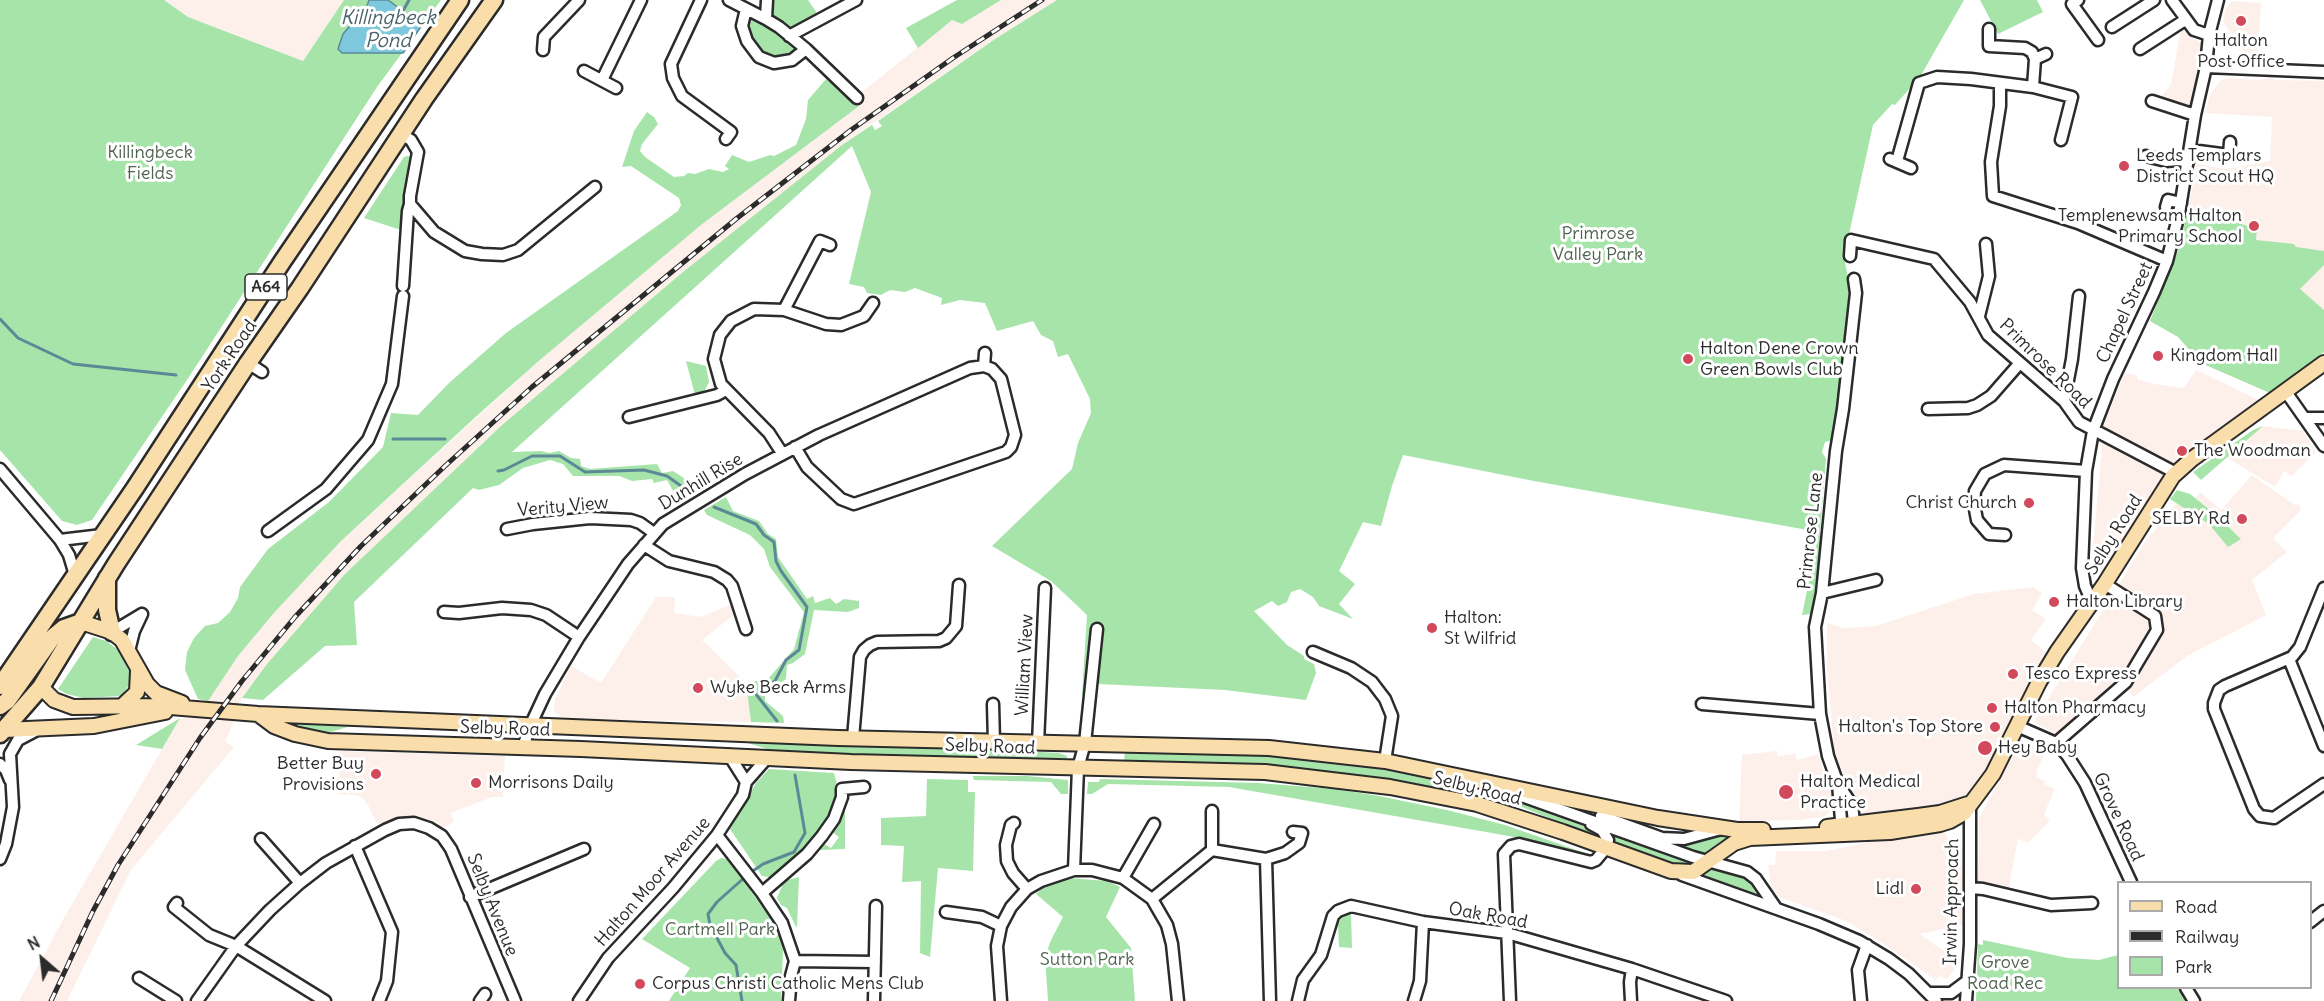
<!DOCTYPE html>
<html>
<head>
<meta charset="utf-8">
<style>
	body { margin:0 }
	#map { position:relative; width:2324px; height:1001px; overflow:hidden; background:#fff; font-family:Delius,sans-serif }
	canvas { display:block }
	.legend { position:absolute; left:2117px; top:881px; width:195px; height:108px; box-sizing:border-box; background:#fff; border:2px solid #aaa; margin:0; padding:8px 10px; list-style:none; font-size:18px; color:#2b2b2b }
	.legend li { display:flex; align-items:center; gap:12px; height:30px }
	.legend b { width:30px; border:2px solid #aaa }
	.north { position:absolute; left:12px; top:929px; width:60px; height:60px; -webkit-text-stroke:4px #fff; paint-order:stroke; rotate:332deg; font-size:16px; font-weight:700; line-height:24px; text-align:center; color:#2b2b2b }
	.north::after { content:''; display:block; margin:auto; width:21px; height:27px; background:#2b2b2b; clip-path:polygon(50% 0,100% 100%,50% 72%,0 100%) }
</style>
</head>
<body>
<div id="map">
<canvas width="2324" height="1001"></canvas>
<ul class="legend">
<li><b style="height:8px;background:#f9deab"></b>Road</li>
<li><b style="height:8px;background:#2b2b2b"></b>Railway</li>
<li><b style="height:16px;background:#a7e4aa"></b>Park</li>
</ul>
<div class="north">N</div>
</div>
<script>
const c = document.querySelector('canvas').getContext('2d');
c.lineJoin = 'round';
function fill(path, color) { c.fillStyle = color; c.fill(path, 'evenodd'); }
const shape = rows => new Path2D(rows.map(r => 'M' + r).join(''));
function strokePath(path, color, width, dash) { c.strokeStyle = color; c.lineWidth = width; c.lineCap = dash ? 'butt' : 'round'; c.setLineDash(dash || []); c.stroke(path); }
function label(font, color, halo, rows, align = 'center') {
  c.font = font + ' Delius,sans-serif'; c.lineWidth = 6; c.setLineDash([]); c.textBaseline = 'middle'; c.strokeStyle = halo; c.fillStyle = color; for (const [text, x, y, turn = 0] of rows) {
    c.save(); c.translate(x, y); c.rotate((+turn || 0) * Math.PI / 180); c.textAlign = isNaN(turn) ? turn : align; if (halo) c.strokeText(text, 0, 0); c.fillText(text, 0, 0); c.restore();
  }
}
const built = shape([
	[164,0,344,0,303,61,188,17],
	[1001,0,1057,0,995,39,842,145,683,272,502,425,345,574,267,664,227,719,234,721,225,742,234,747,131,870,67,1001,19,1001,64,918,180,718,196,717,238,656,273,614,341,541,541,359,701,225,864,102,861,93,952,20,962,24],
	[2231,1,2261,3,2257,62,2250,60,2223,22,2225,11],
	[2181,28,2201,44,2200,66,2191,110,2160,98,2171,85],
	[2272,77,2275,80,2324,81,2324,352,2270,393,2201,363,2178,337,2150,321,2180,246,2197,164,2226,169,2270,161,2272,117,2205,113,2210,95,2220,81,2228,78,2260,80],
	[2196,370,2261,401,2211,442,2171,464,2103,573,2091,569,2104,425,2125,372,2137,376,2137,379,2154,384,2184,388],
	[2263,426,2303,431,2316,452,2292,476,2284,471,2275,487,2226,457],
	[2252,475,2286,499,2295,505,2299,504,2301,510,2273,538,2287,552,2252,580,2266,615,2187,656,2133,697,2126,688,2067,740,2034,722,2145,542,2177,503,2209,524,2218,532,2215,514,2195,499,2200,492,2221,510],
	[2034,587,2042,594,2032,610,2046,619,2031,640,2046,652,1977,788,1954,802,1880,816,1864,814,1849,789,1834,751,1827,666,1827,623,1843,628,1876,626,1974,594],
	[656,597,675,597,674,613,701,617,732,604,735,614,702,640,746,683,751,722,565,719,554,712,555,699,571,666,601,683],
	[2024,742,2047,749,2036,772,2038,774,2036,777,2045,781,2044,784,2055,789,2044,814,2050,821,2029,842,2022,841,2018,838,2009,887,1978,881,1979,818,2020,744],
	[340,751,505,756,503,797,492,797,451,813,454,822,442,828,437,822,417,816,402,816,377,824,368,805,363,798,356,795,338,794],
	[1777,751,1778,756,1795,754,1797,760,1818,754,1833,799,1832,809,1825,816,1802,820,1739,821,1742,755],
	[1944,830,1950,843,1963,848,1963,925,1920,934,1956,960,1951,966,1955,969,1947,979,1939,976,1936,980,1881,942,1846,921,1779,897,1771,887,1768,865,1775,865,1776,851,1826,851,1879,840]
]);
const green = shape([
	[0,0,164,0,188,17,303,61,344,0,441,0,377,87,189,377,92,520,77,525,62,521,0,450],
	[767,0,808,0,821,19,790,36,806,49,774,63,747,41,746,9,766,18],
	[957,0,1001,0,962,24,952,20,918,48,906,28],
	[1057,0,1964,0,1920,77,1895,105,1892,104,1873,125,1844,257,1850,288,1834,440,1825,442,1822,452,1826,459,1820,532,1820,565,1814,610,1812,614,1802,615,1819,532,1534,481,1403,455,1392,486,1381,526,1363,522,1339,571,1355,584,1339,604,1353,619,1319,606,1313,597,1300,589,1291,592,1287,602,1278,606,1272,601,1254,611,1287,645,1304,656,1304,659,1314,664,1316,673,1306,700,1225,690,1098,684,1096,695,1082,695,1087,615,1051,581,992,546,1072,469,1078,443,1091,413,1090,399,1068,354,1058,357,1053,341,1041,335,1033,321,997,331,985,303,960,300,941,305,942,298,915,288,905,292,890,290,881,295,867,293,864,287,849,284,871,192,852,146,512,452,541,451,549,453,559,451,571,458,580,459,581,466,590,469,657,464,662,473,673,471,699,488,679,501,667,480,654,483,652,479,632,481,619,476,573,476,563,464,550,460,523,468,499,485,479,490,473,488,354,602,357,645,325,646,263,700,242,698,267,664,345,574,502,425,683,272,842,145,872,125,875,130,882,126,878,121,995,39],
	[1980,0,2037,0,2043,12,1998,34],
	[826,79,859,106,701,225,541,359,480,413,341,541,273,614,238,656,208,701,198,699,185,670,187,652,194,638,205,626,218,623,230,612,238,598,240,587,268,549,329,502,383,447,391,413,418,415,449,383,506,333,678,211,681,205,679,198,631,166,622,167,634,131,647,112,654,117,658,124,642,144,640,151,645,157,674,177,684,176,688,173,695,174,709,169,723,172,729,169,725,166,732,155,749,162,770,155,774,156,796,145,806,119,808,100],
	[407,156,411,157,412,162,405,189,401,230,364,218,404,157],
	[2188,207,2257,229,2256,240,2294,244,2296,247,2324,251,2324,265,2300,289,2324,310,2324,352,2270,393,2201,363,2178,337,2150,321,2180,246],
	[686,361,706,366,709,382,704,392,695,395],
	[2263,426,2201,480,2193,472,2253,430],
	[2177,490,2190,494,2215,514,2241,539,2228,547,2209,524,2170,499],
	[726,497,733,511,759,521,768,534,776,539,778,557,807,599,813,596,815,603,830,598,836,604,844,599,859,601,859,608,848,612,814,610,805,654,793,663,787,665,786,679,765,695,765,701,783,716,784,723,751,722,746,683,768,679,794,649,804,612,770,567,764,549,750,535,707,515,704,510],
	[93,637,106,641,117,649,129,671,130,684,121,696,83,698,67,694,58,689],
	[180,718,162,749,136,745],
	[291,722,365,723,364,725,351,726,327,733,317,733,292,726],
	[730,740,951,747,1059,753,1067,756,1067,758,1039,759,979,756,924,758,783,754,748,743,730,742],
	[1125,750,1148,752,1249,752,1401,769,1469,786,1469,788,1455,793,1398,781,1296,767,1124,762],
	[769,769,834,773,838,788,837,798,825,824,808,847,783,867,774,878,762,876,730,829,756,783],
	[973,776,1027,776,1068,780,1068,794,1061,794,1051,782,974,780],
	[927,779,968,780,968,792,975,792,973,871,938,868,930,957,920,953,921,881,902,882,904,846,881,845,881,818,926,816],
	[1100,779,1258,783,1335,789,1379,796,1447,810,1505,825,1588,854,1587,856,1509,836,1229,787,1108,784,1092,794,1087,794,1088,782,1099,782],
	[1492,791,1525,801,1597,832,1599,835,1592,836,1522,807,1495,799,1489,794],
	[845,805,845,849,820,850,824,844,831,848,839,837,831,831,843,806],
	[1729,832,1730,839,1707,858,1693,852,1680,842],
	[1610,833,1696,863,1685,866,1672,864,1615,843],
	[721,858,727,859,732,864,769,917,778,934,783,950,781,1001,669,1001,690,968,642,939,716,861],
	[1713,867,1747,879,1757,894,1705,876,1705,874],
	[799,877,797,927,796,927,787,908,781,905,777,898,784,881],
	[1069,878,1107,881,1120,887,1106,917,1131,948,1135,1001,1048,1001,1045,957,1051,940,1063,917,1036,894,1045,886],
	[1351,913,1352,948,1339,947,1338,924,1343,916],
	[1983,940,2068,958,2099,960,2118,955,2118,988,2177,988,2186,1001,1976,1001,1978,944,1983,945]
]);
const water = shape([
	[369,0,388,0,422,25,403,53,342,53,338,49,343,34,367,6,369,0]
]);
const stream = shape([
	[403,11,409,0],
	[0,319,18,338,73,364,176,375],
	[393,439,445,439],
	[498,471,504,470,532,456,560,456,585,472,644,470,667,476,691,493],
	[714,507,756,524,764,535,774,542,776,561,781,571,807,607,799,650,786,660,775,681,755,693,777,721],
	[750,873,763,864,794,852,805,833,795,775],
	[742,1001,736,965,725,953,710,925,708,914,717,902,745,877]
]);
const minor = shape([
	[701,0,671,64,673,78,682,96,731,132,726,139],
	[729,0,766,19,779,27,806,49,857,98],
	[2078,0,2072,4,2098,40],
	[2172,0,2194,30,2209,35],
	[746,9,742,26,747,41,759,57,774,63,792,60,806,49],
	[766,19,767,0],
	[2112,27,2154,0],
	[1989,29,1989,46,2025,48,2032,52,2035,59,2046,54],
	[789,36,856,0],
	[2140,49,2185,20],
	[543,50,544,37,579,0],
	[2206,67,2324,72],
	[584,71,616,88],
	[602,80,641,0],
	[2000,83,2000,106,1991,162,1993,196,2078,223,2167,261],
	[2033,87,2035,59],
	[2152,101,2195,115],
	[401,134,411,140,418,152,410,196,410,204,434,232,465,251,482,254,503,255,518,250,595,187],
	[2191,150,2229,155,2230,142],
	[2146,156,2166,161,2179,160,2188,162],
	[1890,159,1911,168],
	[1897,161,1919,83,1937,77,1971,79,2033,87,2072,97,2061,140],
	[2166,207,2168,200,2181,203],
	[1850,256,1851,240,1934,259,1970,302,1988,335,2064,401,2079,422,2176,473],
	[403,286,408,211,410,204],
	[784,310,820,241,830,245],
	[1979,316,1989,276,1986,244],
	[248,363,262,372],
	[2286,392,2324,446],
	[2064,401,2072,359,2079,296],
	[1928,409,1968,408,1977,405,1991,396,2019,364],
	[629,417,717,395,726,390],
	[2307,418,2324,418],
	[795,447,807,467,841,499,854,504,1006,452,1011,447,1015,435,1001,379,992,369,984,366],
	[782,453,769,433,721,384,714,359,720,335,731,321,754,309,784,310,826,324,841,325,864,316,873,303],
	[0,469,60,540,69,555,75,575],
	[507,529,533,524,590,518,631,520,640,523,654,533],
	[268,531,326,489,368,440,392,384,403,296],
	[2005,535,1989,534,1977,520,1974,504,1975,491,1985,474,2004,465,2086,471],
	[60,540,102,535],
	[644,545,669,561,714,572,727,580,732,586,746,629],
	[2324,588,2300,647,2292,657,2225,686,2219,690,2214,703,2214,709,2254,809,2260,816,2274,818,2324,784],
	[1822,593,1876,580],
	[2092,602,2085,586,2082,568,2086,471,2093,431,2113,379,2154,292,2167,261,2179,214,2195,115,2206,67,2209,35,2218,0],
	[444,612,459,613,502,608,531,610,546,615,579,637],
	[112,632,142,614],
	[129,651,134,631,142,614],
	[1313,652,1351,668,1372,682,1385,699,1392,716,1385,761],
	[2289,659,2324,746],
	[993,704,994,742],
	[1702,704,1820,714],
	[2017,726,2056,743,2067,755,2085,783,2131,882],
	[853,738,860,657,864,650,870,645,877,642,939,641,946,638,956,626,959,585],
	[1038,743,1045,588],
	[2056,743,2126,682,2157,630,2155,616,2105,584],
	[523,747,531,724,545,694,579,637,628,564,663,524,745,474,819,435,970,368,984,366,985,353],
	[729,755,746,782],
	[0,764,6,770,10,780],
	[1838,784,1852,805,1855,830],
	[1516,794,1693,857,1747,872,1756,879,1776,908],
	[1601,816,1662,838,1684,839,1721,829],
	[1014,823,1011,825,1006,845,1007,861,1013,873,1027,889],
	[1842,832,1838,784,1828,756,1820,714,1815,627,1822,593,1836,451,1843,409,1856,293,1854,279],
	[717,835,762,893,782,923,795,961,791,976,789,1001],
	[261,839,300,883],
	[355,846,392,932,387,981,379,1001],
	[1212,850,1266,859,1270,1001],
	[0,859,6,844,13,807,10,754,18,740,35,731],
	[1266,859,1285,853,1299,843,1302,833,1293,832],
	[1074,870,1092,870,1123,878,1152,899,1167,925,1172,944,1178,1001],
	[1682,875,1819,924,1859,941,1889,959,1909,974,1936,1001],
	[1123,878,1154,824],
	[1971,888,1983,889,2051,905,2092,903],
	[762,893,807,854,822,836,834,819,842,797,842,789,864,787],
	[470,897,584,849],
	[1152,899,1212,850,1212,811],
	[177,903,174,907,209,935,236,946,325,1001],
	[946,912,982,917,1001,926],
	[2310,922,2324,911],
	[795,961,875,962],
	[139,978,176,1001],
	[2186,988,2194,1001],
	[1929,993,1951,993,1967,981],
	[197,1001,236,946,270,910,300,883,326,863,385,830,399,824,414,823,429,828,442,836,451,849,515,1001],
	[480,1001,485,994],
	[579,1001,608,958,673,888,717,835,743,795,746,782,768,757],
	[874,1001,876,906],
	[1001,1001,997,946,1001,926,1011,907,1027,889,1041,881,1074,870,1078,768,1085,743,1097,629],
	[1298,1001,1303,980,1321,955,1333,916,1338,911,1351,906,1423,922,1507,933,1632,969,1726,1001],
	[1414,1001,1420,981,1423,922],
	[1510,1001,1504,854,1511,846,1519,844,1591,862,1596,860,1606,848,1608,840,1602,830,1591,824],
	[1631,1001,1630,982,1632,969],
	[1861,1001,1858,970,1867,945],
	[1966,1001,1970,944,1970,804]
]);
const major = shape([
	[81,622,112,632,122,640,147,684,156,693,182,703],
	[41,687,54,700,73,707,158,706,258,714,838,738,1269,748,1385,761,1658,818,1737,830,1763,830],
	[121,707,137,692,138,671],
	[258,714,274,726,295,734,328,741,581,749,851,762,1265,772,1390,787,1477,804,1563,832,1671,871,1693,872,1734,843,1750,838,1890,832,1940,824,1950,821,1964,813,1993,774,2039,682,2057,652,2104,585,2173,476,2192,459,2324,363],
	[4,730,94,726,165,712],
	[1827,827,1918,816,1940,813,1968,804]
]);
const highway = shape([
	[107,578,107,610,112,632],
	[0,686,135,488,282,262,460,0],
	[0,706,7,701,52,638,64,628,81,622],
	[0,734,41,687,116,564,248,363,300,288,424,99,494,0]
]);
const rail = shape([
	[51,1001,93,911,118,865,200,738,242,681,295,617,361,546,445,466,532,387,736,219,851,130,953,58,1042,0]
]);
const markers = [
	[2241,21,6,"#d1495b"],
	[2124,166,6,"#d1495b"],
	[2254,226,6,"#d1495b"],
	[2158,356,6,"#d1495b"],
	[1688,359,6,"#d1495b"],
	[2182,451,6,"#d1495b"],
	[2029,503,6,"#d1495b"],
	[2242,519,6,"#d1495b"],
	[2054,602,6,"#d1495b"],
	[1432,628,6,"#d1495b"],
	[2013,674,6,"#d1495b"],
	[698,688,6,"#d1495b"],
	[1992,708,6,"#d1495b"],
	[1995,727,6,"#d1495b"],
	[1985,748,8,"#d1495b"],
	[376,774,6,"#d1495b"],
	[476,783,6,"#d1495b"],
	[1786,792,8,"#d1495b"],
	[1916,889,6,"#d1495b"],
	[640,984,6,"#d1495b"]
];
const shields = [
	[266,287,42]
];
const shieldNames = [
	["A64",266,287]
];
const poiNames = [
	["Halton",2241,41,"center"],
	["Post Office",2241,62,"center"],
	["Leeds Templars",2136,156],
	["District Scout HQ",2136,177],
	["Templenewsam Halton",2242,216,"right"],
	["Primary School",2242,237,"right"],
	["Halton Dene Crown",1700,349],
	["Green Bowls Club",1700,370],
	["Kingdom Hall",2170,356],
	["The Woodman",2194,451],
	["Christ Church",2017,503,"right"],
	["SELBY Rd",2230,519,"right"],
	["Halton Library",2066,602],
	["Halton:",1444,618],
	["St Wilfrid",1444,639],
	["Tesco Express",2025,674],
	["Wyke Beck Arms",710,688],
	["Halton Pharmacy",2004,708],
	["Halton's Top Store",1983,727,"right"],
	["Hey Baby",1998,748],
	["Better Buy",364,764,"right"],
	["Provisions",364,785,"right"],
	["Halton Medical",1800,782],
	["Practice",1800,803],
	["Morrisons Daily",488,783],
	["Lidl",1904,889,"right"],
	["Corpus Christi Catholic Mens Club",652,984]
];
const parkNames = [
	["Killingbeck",150,153],
	["Fields",150,174],
	["Primrose",1598,234],
	["Valley Park",1598,255],
	["Cartmell Park",720,930],
	["Sutton Park",1087,960],
	["Grove",2005,963],
	["Road Rec",2005,984]
];
const streetNames = [
	["Chapel Street",2125,313,-65],
	["York Road",230,356,-56],
	["Primrose Road",2045,364,44],
	["Dunhill Rise",701,482,-31],
	["Verity View",563,507,-5],
	["Primrose Lane",1811,531,-84],
	["Selby Road",2114,535,-58],
	["William View",1025,665,-87],
	["Selby Road",505,729,2],
	["Selby Road",990,747,2],
	["Selby Road",1477,789,14],
	["Grove Road",2118,817,65],
	["Halton Moor Avenue",653,882,-49],
	["Irwin Approach",1952,902,-89],
	["Selby Avenue",492,905,68],
	["Oak Road",1488,916,10]
];
const waterNames = [
	["Killingbeck",388,18],
	["Pond",388,41]
];
fill(built, '#fdf0ea');
fill(green, '#a7e4aa');
fill(water, '#7dc8dd');
strokePath(water, '#5c8996', 1.5);
strokePath(stream, '#5c8996', 3);
strokePath(minor, '#2b2b2b', 15);
strokePath(major, '#2b2b2b', 18);
strokePath(highway, '#2b2b2b', 21);
strokePath(minor, '#fff', 10);
strokePath(major, '#f9deab', 14);
strokePath(highway, '#f9deab', 16);
strokePath(rail, '#2b2b2b', 5);
strokePath(rail, '#fff', 3, [9]);
for (const [x, y, r, color] of markers) { const dot = new Path2D(); dot.arc(x, y, r, 0, 2 * Math.PI); c.fillStyle = color; c.fill(dot); strokePath(dot, '#fff', 2); }
for (const [x, y, w] of shields) { const box = new Path2D(); box.roundRect(x - w / 2, y - 13, w, 26, 4.5); c.fillStyle = '#fff'; c.fill(box); strokePath(box, '#2b2b2b', 1.5); }
label('bold 16px', '#2b2b2b', null, shieldNames);
label('18px', '#2b2b2b', '#fff', poiNames, 'left');
label('18px', '#506251', '#fff', parkNames);
label('18px', '#2b2b2b', '#fff', streetNames);
label('italic 20px', '#486269', '#fff', waterNames);
</script>
</body>
</html>
